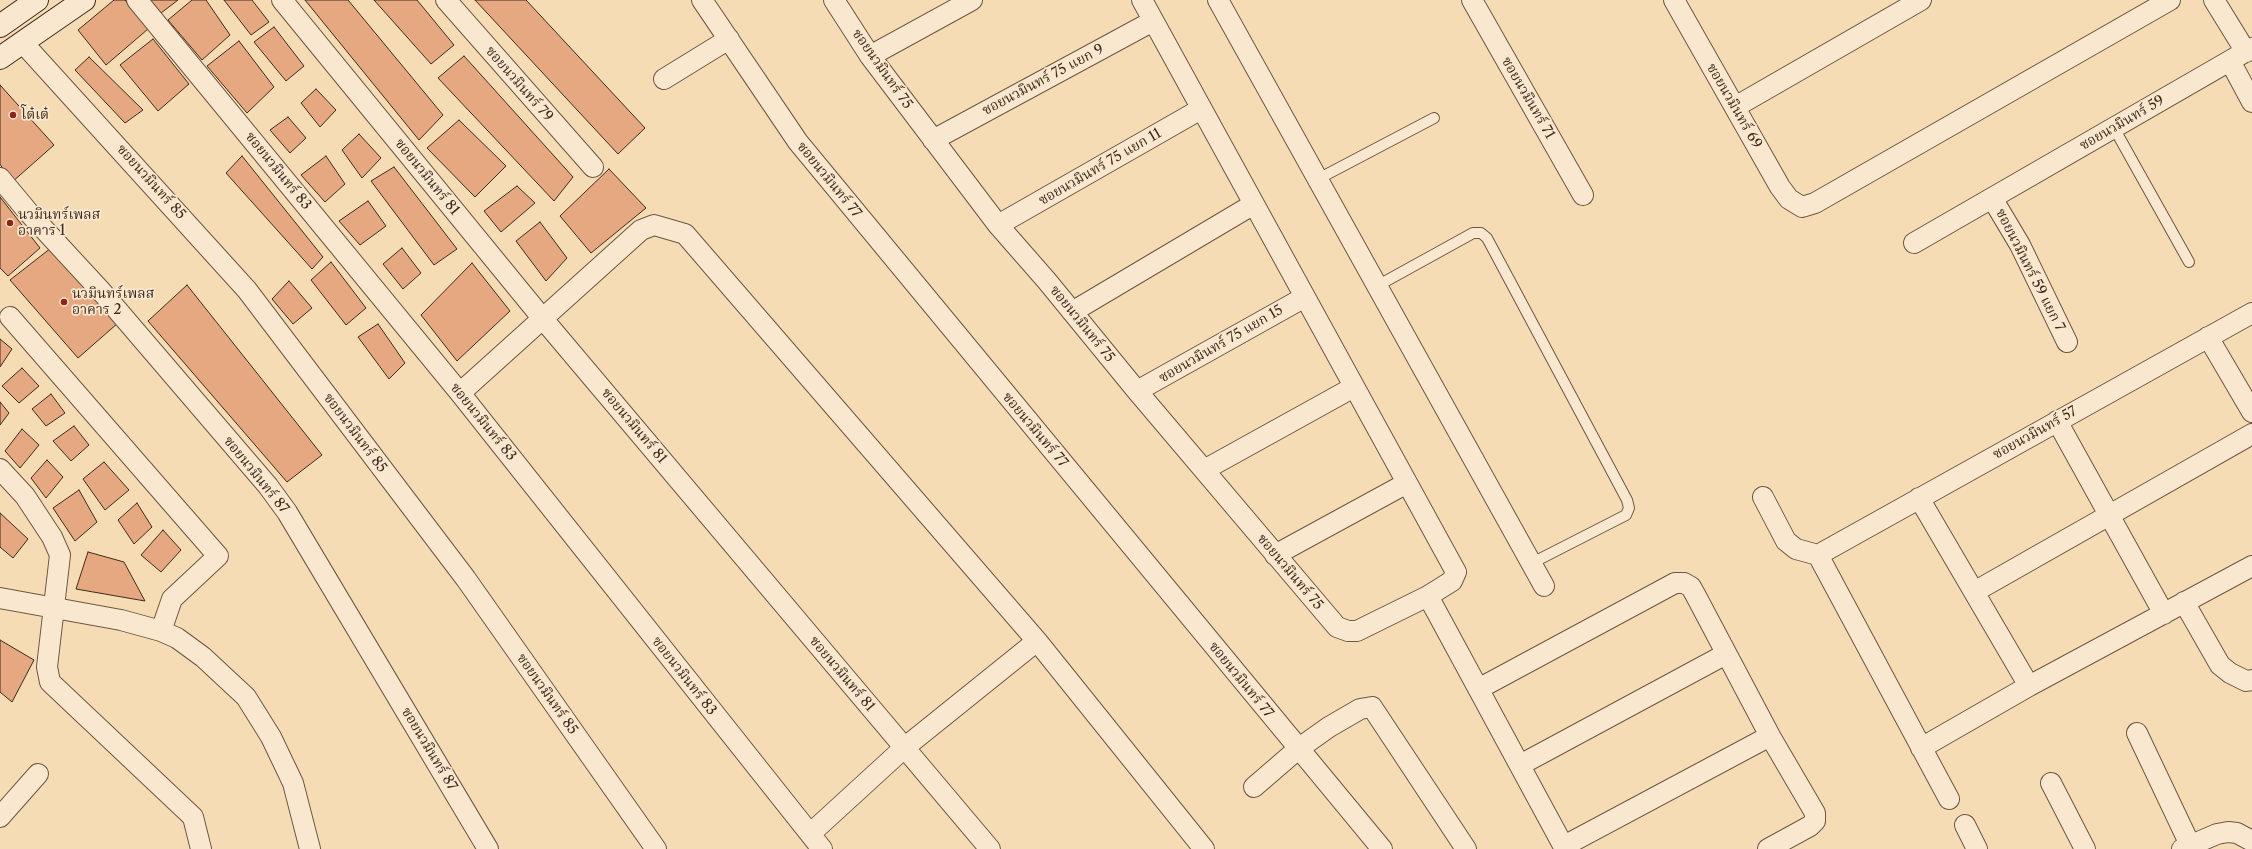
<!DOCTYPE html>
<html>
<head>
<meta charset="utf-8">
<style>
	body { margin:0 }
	canvas { display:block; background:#f6dcb5 }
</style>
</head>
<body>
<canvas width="2252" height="849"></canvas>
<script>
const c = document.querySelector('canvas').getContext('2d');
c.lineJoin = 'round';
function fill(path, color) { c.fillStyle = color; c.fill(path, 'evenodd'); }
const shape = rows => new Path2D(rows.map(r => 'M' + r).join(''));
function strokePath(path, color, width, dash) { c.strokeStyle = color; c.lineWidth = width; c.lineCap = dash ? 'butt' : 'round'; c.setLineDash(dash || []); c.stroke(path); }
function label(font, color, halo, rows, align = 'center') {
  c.font = font + ' "Libre Caslon Text","Noto Serif Thai",serif'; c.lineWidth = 3.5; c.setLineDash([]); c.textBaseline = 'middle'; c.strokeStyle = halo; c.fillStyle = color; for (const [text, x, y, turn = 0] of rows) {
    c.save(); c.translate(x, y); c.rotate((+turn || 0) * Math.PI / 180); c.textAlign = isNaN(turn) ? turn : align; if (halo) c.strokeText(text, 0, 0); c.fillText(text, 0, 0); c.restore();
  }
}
const building = shape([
	[114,0,125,0,148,29,106,65,78,30,114,0],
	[150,0,178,0,161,13,150,0],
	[192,0,206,0,230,35,202,60,168,20,192,0],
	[224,0,252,0,269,22,251,35,224,0],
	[305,0,348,0,443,115,419,140,305,0],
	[374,0,417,0,454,45,431,64,374,0],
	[475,0,526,0,645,128,618,154,475,0],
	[274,27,304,66,286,81,254,42,274,27],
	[153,39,189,84,158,111,120,65,153,39],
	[239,41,274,87,247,113,207,66,239,41],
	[464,56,573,177,554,201,438,78,464,56],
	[89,57,143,110,125,123,75,70,89,57],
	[0,85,54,145,11,183,0,164,0,85],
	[316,89,336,110,320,127,301,103,316,89],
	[288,117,306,138,290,153,270,130,288,117],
	[459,120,506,166,475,197,427,148,459,120],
	[359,134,381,158,362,178,342,150,359,134],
	[242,156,323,257,312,269,226,173,242,156],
	[326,156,345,184,325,202,301,175,326,156],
	[394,167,457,249,434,265,371,181,394,167],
	[609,169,646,208,591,253,560,216,609,169],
	[517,186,535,203,501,232,484,211,517,186],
	[0,197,40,248,8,276,0,268,0,197],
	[368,201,386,226,360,245,339,221,368,201],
	[540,222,567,258,546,281,516,241,540,222],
	[51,248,118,323,78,358,10,280,51,248],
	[402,248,421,273,403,289,383,264,402,248],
	[331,262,366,308,346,325,311,280,331,262],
	[472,263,510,311,457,361,421,315,472,263],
	[289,281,312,308,293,324,272,299,289,281],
	[187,285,322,455,287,482,148,321,187,285],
	[378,324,405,363,389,379,358,337,378,324],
	[0,339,12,349,0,367,0,339],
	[22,368,39,386,19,403,2,386,22,368],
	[51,394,65,413,46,426,32,409,51,394],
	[0,402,9,413,0,425,0,402],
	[74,426,89,445,71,461,53,441,74,426],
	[22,429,39,445,20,468,5,451,22,429],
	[47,460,63,477,46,498,31,478,47,460],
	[104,462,129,490,105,510,83,479,104,462],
	[79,490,97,522,75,541,53,508,79,490],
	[137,503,152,527,134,544,118,520,137,503],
	[0,513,28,539,13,558,0,547,0,513],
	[163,530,181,550,161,572,141,555,163,530],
	[88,552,124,562,145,601,76,589,88,552],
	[0,640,34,660,12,702,0,692,0,640]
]);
const lane = shape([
	[2114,128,2189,262],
	[1318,179,1434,118],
	[1377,286,1473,233,1481,233,1487,238,1627,500,1629,508,1626,515,1532,563]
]);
const street = shape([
	[137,0,460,393,822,849],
	[282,0,543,319,990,849],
	[446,0,593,167],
	[702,0,798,142,1382,849],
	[834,0,870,56,998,225,1047,281,1137,391,1337,627,1348,631,1357,631,1428,596,1452,581,1456,572,1142,0],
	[1218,0,1544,586],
	[1472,0,1583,195],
	[1674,0,1780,187,1789,199,1802,207,1815,203,2170,0],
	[2214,0,2246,52],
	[23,43,247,290,466,579,656,849],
	[870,56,972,0],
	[2230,61,2252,102],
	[664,79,729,39],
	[1735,107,1921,0],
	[933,140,1153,21],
	[0,178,29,213,101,291,268,486,287,512,488,849],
	[1992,198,2020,245,2067,342],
	[998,225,1201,109],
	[1914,243,2252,48],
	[1072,312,1254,204],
	[10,317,218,556,172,599,161,631],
	[2208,337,2252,412],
	[1137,391,1305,297],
	[460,393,641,230,654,225,685,234,1037,641,1204,849],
	[2057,421,2164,614],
	[0,469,25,496,52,537,60,555,47,667,50,682,193,817,201,849],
	[1204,470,1354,387],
	[1763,497,1786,541,1796,549,1818,555,1949,799],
	[1919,498,2029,686],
	[1275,555,1407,483],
	[1818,555,2252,313],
	[1974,592,2252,434],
	[1428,596,1565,849],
	[0,598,121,620,161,631,177,638,203,657,246,697,271,737,293,783,310,849],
	[2184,602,2220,665,2230,673,2246,681,2252,680],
	[1480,688,1675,583,1684,583,1691,587,1696,596,1770,736,1815,813,1815,821,1810,826,1768,849],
	[2137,733,2192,849],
	[1921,748,2029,686,2252,566],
	[1520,765,1726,654],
	[2051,783,2085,849],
	[1254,787,1298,749,1329,727,1360,709,1372,707,1466,849],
	[0,817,38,774],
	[1965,825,1977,849],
	[810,834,904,748,1037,641],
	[1564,846,1770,736],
	[2182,849,2217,834,2228,832,2237,833,2252,841]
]);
const secondary = shape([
	[0,26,37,0],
	[0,58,84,0]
]);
const markers = [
	[13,115,4,"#8f2418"],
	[10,223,4,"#8f2418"],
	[64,302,4,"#8f2418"]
];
const streetNames = [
	["ซอยนวมินทร์ 75",882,69,55],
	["ซอยนวมินทร์ 75 แยก 9",1043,80,-28],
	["ซอยนวมินทร์ 79",519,84,49],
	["ซอยนวมินทร์ 71",1528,98,60],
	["ซอยนวมินทร์ 69",1734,106,60],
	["ซอยนวมินทร์ 59",2122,123,-30],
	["ซอยนวมินทร์ 75 แยก 11",1100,167,-30],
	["ซอยนวมินทร์ 83",278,171,51],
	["ซอยนวมินทร์ 81",427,177,51],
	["ซอยนวมินทร์ 77",829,180,51],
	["ซอยนวมินทร์ 85",151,182,48],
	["ซอยนวมินทร์ 59 แยก 7",2030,270,63],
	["ซอยนวมินทร์ 75",1082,324,51],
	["ซอยนวมินทร์ 75 แยก 15",1221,344,-30],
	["ซอยนวมินทร์ 83",483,422,51],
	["ซอยนวมินทร์ 81",634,426,50],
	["ซอยนวมินทร์ 77",1035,430,50],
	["ซอยนวมินทร์ 85",355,433,53],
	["ซอยนวมินทร์ 57",2035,433,-29],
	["ซอยนวมินทร์ 87",256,475,51],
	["ซอยนวมินทร์ 75",1290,572,50],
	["ซอยนวมินทร์ 81",842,674,50],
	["ซอยนวมินทร์ 83",684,676,52],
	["ซอยนวมินทร์ 77",1241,680,51],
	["ซอยนวมินทร์ 85",547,694,55],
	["ซอยนวมินทร์ 87",429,749,59]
];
const poiNames = [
	["โต๋เต๋",21,115],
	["นวมินทร์เพลส",18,215],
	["อาคาร 1",18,231],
	["นวมินทร์เพลส",72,294],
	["อาคาร 2",72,310]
];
fill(building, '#e6a881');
strokePath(building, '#3f2b1c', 1);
strokePath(lane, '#6d5742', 12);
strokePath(street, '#6d5742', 22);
strokePath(secondary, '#3f2b1c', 24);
strokePath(lane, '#f9e8cf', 10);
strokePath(street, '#f9e8cf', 20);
strokePath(secondary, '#f9e8cf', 22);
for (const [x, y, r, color] of markers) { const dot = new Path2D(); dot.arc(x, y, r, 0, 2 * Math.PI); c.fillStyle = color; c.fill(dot); strokePath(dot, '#f9e8cf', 1.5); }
label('14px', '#3f2b1c', '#f9e8cf', streetNames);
label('14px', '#3f2b1c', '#f9e8cf', poiNames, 'left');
</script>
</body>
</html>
